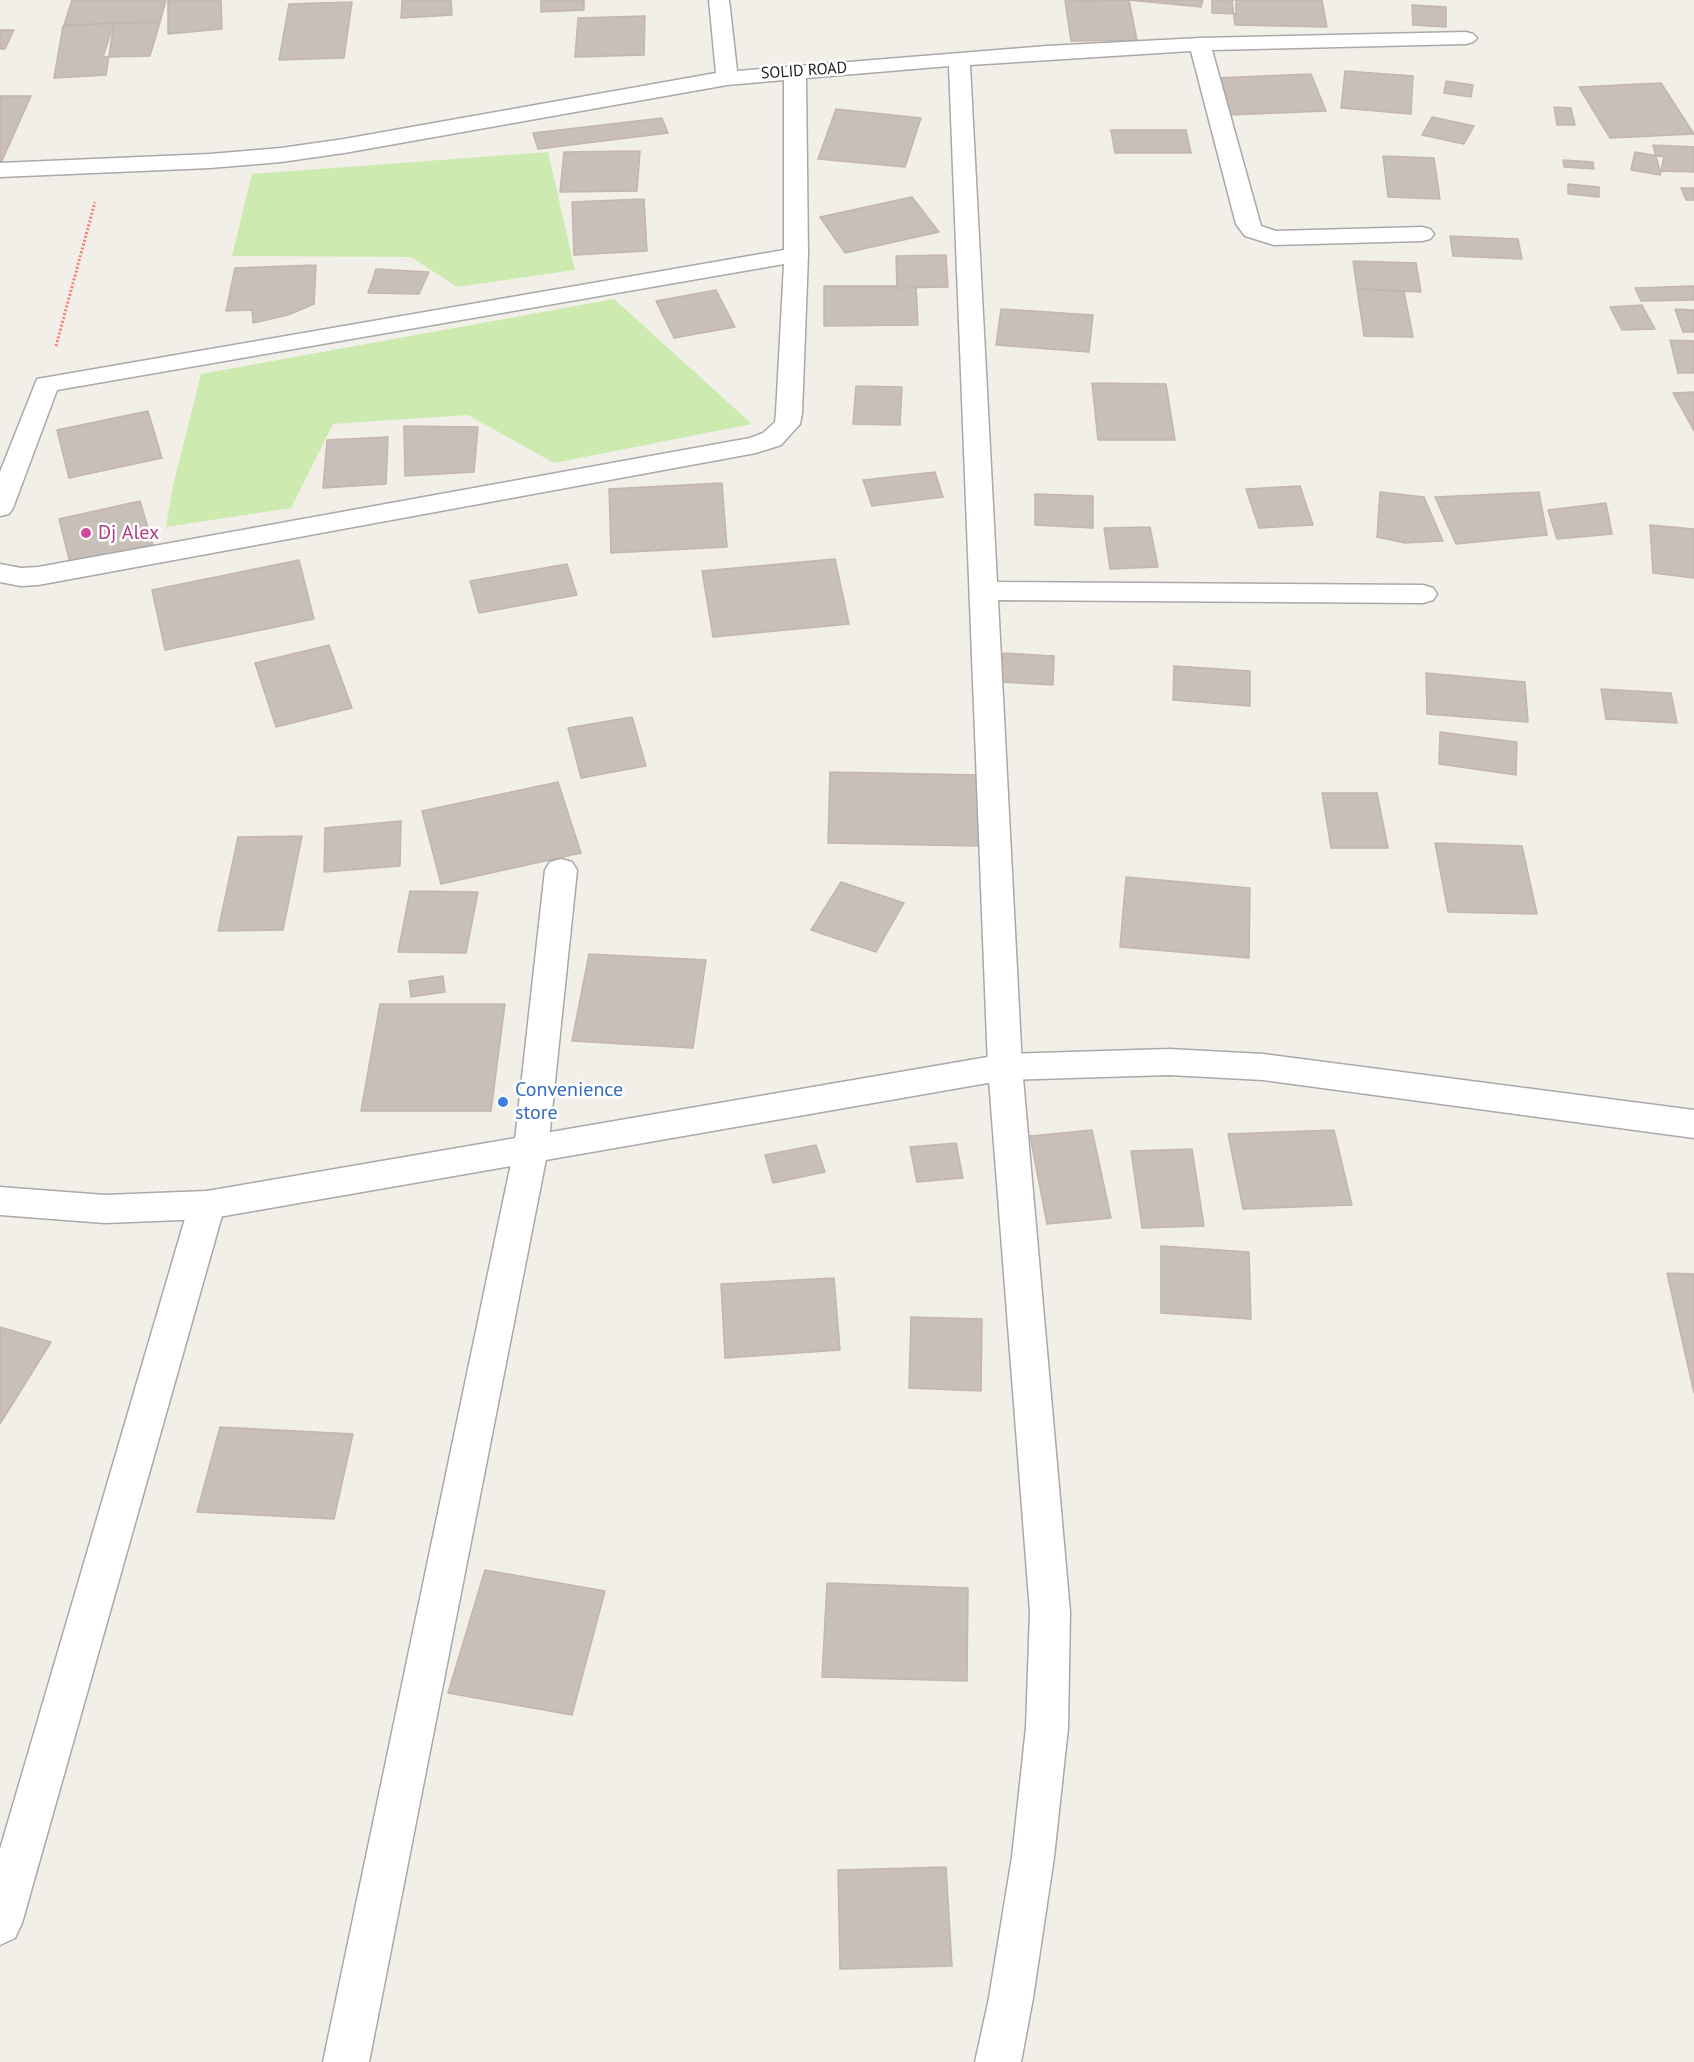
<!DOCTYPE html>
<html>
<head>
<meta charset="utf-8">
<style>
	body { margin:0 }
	canvas { display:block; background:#f2efe9 }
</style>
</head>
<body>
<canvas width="1694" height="2062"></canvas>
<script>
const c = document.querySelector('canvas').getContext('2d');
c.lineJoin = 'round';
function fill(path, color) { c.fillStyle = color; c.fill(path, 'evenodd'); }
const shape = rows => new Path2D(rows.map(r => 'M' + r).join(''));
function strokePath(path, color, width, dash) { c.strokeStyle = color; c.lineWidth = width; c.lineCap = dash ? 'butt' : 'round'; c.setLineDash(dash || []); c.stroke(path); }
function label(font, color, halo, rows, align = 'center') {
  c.font = font + ' "PT Sans",sans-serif'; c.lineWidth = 5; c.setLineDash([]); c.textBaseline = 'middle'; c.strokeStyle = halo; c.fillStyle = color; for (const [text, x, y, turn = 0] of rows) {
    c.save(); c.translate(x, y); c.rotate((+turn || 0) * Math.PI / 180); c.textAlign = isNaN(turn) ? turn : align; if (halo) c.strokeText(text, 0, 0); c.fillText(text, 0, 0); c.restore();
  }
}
const grass = shape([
	[548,152,575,270,457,287,411,257,232,256,252,174],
	[614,299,752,424,554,463,468,415,333,424,291,508,166,527,173,485,201,374]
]);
const building = shape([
	[72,0,166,0,160,22,64,25,72,0],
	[168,0,221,0,222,29,168,34,168,0],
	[402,0,451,0,452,15,401,18,402,0],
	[541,0,584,0,584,10,541,12,541,0],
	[1129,0,1137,40,1071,41,1065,1,1129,0],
	[1129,0,1203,0,1201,7,1129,0],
	[1212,0,1236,0,1236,14,1212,13,1212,0],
	[1232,0,1322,0,1327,27,1235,25,1232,0],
	[352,2,344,58,279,60,289,4,352,2],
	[1412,5,1446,7,1446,27,1413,25,1412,5],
	[645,16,644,55,575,57,578,18,645,16],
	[160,22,150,56,103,57,114,23,160,22],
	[114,23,106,75,54,78,63,26,114,23],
	[0,30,14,30,5,49,0,49,0,30],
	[1345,71,1413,76,1411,114,1341,108,1345,71],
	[1311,74,1326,111,1228,115,1214,78,1311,74],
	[1446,81,1473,85,1471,97,1444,93,1446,81],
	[1661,83,1694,134,1610,138,1579,87,1661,83],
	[0,96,31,96,1,163,0,163,0,96],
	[1554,107,1571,108,1575,125,1557,125,1554,107],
	[836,109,921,118,905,167,818,159,836,109],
	[1432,117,1474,126,1464,144,1422,135,1432,117],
	[662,118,668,133,538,149,533,133,662,118],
	[1111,130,1186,130,1191,153,1115,153,1111,130],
	[1653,145,1694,147,1694,172,1660,171,1653,145],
	[640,151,637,191,560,192,564,152,640,151],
	[1635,152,1664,157,1660,175,1631,170,1635,152],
	[1383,156,1434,158,1440,199,1388,197,1383,156],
	[1563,160,1593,162,1594,169,1564,167,1563,160],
	[1568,184,1599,187,1599,197,1568,194,1568,184],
	[1681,188,1694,188,1694,200,1686,200,1681,188],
	[912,197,939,232,845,253,820,217,912,197],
	[644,199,647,251,574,255,572,202,644,199],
	[1450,236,1518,239,1522,259,1453,256,1450,236],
	[946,255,948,287,897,288,896,256,946,255],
	[1353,261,1416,263,1421,292,1357,289,1353,261],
	[316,265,314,304,288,315,253,323,252,310,226,311,235,268,316,265],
	[376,269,429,272,419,294,368,293,376,269],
	[824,286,916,286,918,325,824,326,824,286],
	[1694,286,1694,300,1641,301,1635,288,1694,286],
	[1357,289,1404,291,1413,337,1364,336,1357,289],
	[716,290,735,327,674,338,656,301,716,290],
	[1642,305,1655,329,1622,330,1610,307,1642,305],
	[1001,309,1093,315,1089,352,996,345,1001,309],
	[1675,309,1694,310,1694,332,1683,332,1675,309],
	[1670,340,1694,341,1694,373,1678,373,1670,340],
	[1092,383,1166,384,1175,440,1098,440,1092,383],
	[856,386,902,387,900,425,853,424,856,386],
	[1694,392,1694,431,1673,393,1694,392],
	[148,411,162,458,69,478,57,430,148,411],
	[404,426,478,427,474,472,405,476,404,426],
	[388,437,386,484,323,488,327,440,388,437],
	[935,472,943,497,872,506,863,480,935,472],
	[722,483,727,547,611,553,609,489,722,483],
	[1300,486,1313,525,1259,528,1246,489,1300,486],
	[1380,492,1424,497,1443,541,1405,543,1377,537,1380,492],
	[1539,492,1547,535,1456,544,1435,497,1539,492],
	[1035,494,1093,496,1093,528,1035,525,1035,494],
	[140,501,153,545,70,563,59,519,140,501],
	[1606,503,1612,534,1557,539,1548,510,1606,503],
	[1650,525,1694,529,1694,578,1653,573,1650,525],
	[1150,527,1158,567,1110,569,1104,528,1150,527],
	[835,559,849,624,713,637,702,571,835,559],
	[299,560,314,619,165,650,152,590,299,560],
	[567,564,577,595,479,613,470,581,567,564],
	[329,645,352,708,276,727,255,663,329,645],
	[1003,653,1054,656,1053,685,1001,682,1003,653],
	[1174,666,1250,671,1250,706,1173,700,1174,666],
	[1426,673,1525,682,1528,722,1427,714,1426,673],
	[1601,689,1671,693,1677,723,1606,719,1601,689],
	[632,717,646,766,581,778,568,728,632,717],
	[1440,732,1517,742,1516,775,1439,764,1440,732],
	[830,772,977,775,978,846,828,843,830,772],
	[558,782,581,853,441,884,422,811,558,782],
	[1322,793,1377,793,1388,848,1331,848,1322,793],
	[401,821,400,866,324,872,325,828,401,821],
	[302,836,283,930,218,931,238,837,302,836],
	[1435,843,1522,846,1537,914,1448,912,1435,843],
	[1126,877,1250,888,1249,958,1120,947,1126,877],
	[841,882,904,903,876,952,811,930,841,882],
	[410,891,478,892,466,953,398,952,410,891],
	[589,954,706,960,693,1048,572,1041,589,954],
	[443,976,445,992,411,997,409,981,443,976],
	[380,1004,505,1004,491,1111,361,1111,380,1004],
	[1092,1130,1111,1218,1047,1224,1030,1136,1092,1130],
	[1334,1130,1352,1205,1243,1209,1228,1134,1334,1130],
	[956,1143,963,1178,917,1182,910,1147,956,1143],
	[816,1145,825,1172,773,1183,765,1155,816,1145],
	[1192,1149,1204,1226,1142,1228,1131,1151,1192,1149],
	[1161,1246,1249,1252,1251,1319,1161,1313,1161,1246],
	[1667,1273,1694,1274,1694,1393,1667,1273],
	[834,1278,840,1350,725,1358,721,1284,834,1278],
	[911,1317,982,1319,981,1391,909,1388,911,1317],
	[0,1327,51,1342,0,1424,0,1327],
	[220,1427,353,1434,334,1519,197,1512,220,1427],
	[485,1570,605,1591,572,1715,448,1693,485,1570],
	[827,1583,968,1588,967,1681,822,1677,827,1583],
	[946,1867,952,1966,840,1969,838,1870,946,1867]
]);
const path = shape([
	[56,346,95,202]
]);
const minor = shape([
	[709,0,729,0,737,71,1047,46,1200,38,1466,32,1473,34,1477,38,1473,42,1466,44,1212,50,1261,226,1276,231,1422,227,1430,229,1434,234,1430,239,1422,241,1274,245,1245,236,1236,224,1191,51,970,65,997,582,1423,585,1433,588,1437,594,1433,600,1423,603,998,600,1022,1067,1070,1612,1068,1728,1054,1857,1033,1998,1021,2062,975,2062,989,1998,1012,1857,1026,1728,1030,1612,988,1067,949,66,806,78,808,255,802,413,800,424,781,445,756,453,38,585,21,586,0,582,0,564,21,568,38,567,750,438,763,433,775,422,776,413,784,264,57,390,13,508,9,514,0,516,0,472,37,379,784,250,784,80,727,85,344,153,281,162,210,168,0,177,0,163,210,154,281,148,344,139,716,73,709,0],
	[561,859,572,862,577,870,548,1149,369,2062,323,2062,514,1149,545,870,550,862,561,859],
	[207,1191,219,1195,225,1205,22,1923,15,1938,0,1945,0,1849,189,1205,195,1195,207,1191]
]);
const tertiary = shape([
	[1169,1049,1263,1054,1694,1110,1694,1138,1263,1080,1169,1075,1005,1080,207,1219,105,1223,0,1215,0,1187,105,1195,207,1191,1005,1054,1169,1049]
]);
const markers = [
	[86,533,6,"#d1479c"],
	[503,1102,6,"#3f7fe0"]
];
const farStreetnames = [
	["SOLID ROAD",804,71,-4]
];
const hotelNames = [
	["Dj Alex",98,533]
];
const shopNames = [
	["Convenience",515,1090],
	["store",515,1113]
];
fill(grass, '#cdebb0');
fill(building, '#c7bfb8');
strokePath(building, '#c4b6ab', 1.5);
strokePath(minor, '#a9a9a9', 3);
strokePath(tertiary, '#a9a9a9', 3);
strokePath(path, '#fa8072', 3, [2, 2]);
fill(minor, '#fff');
fill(tertiary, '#fff');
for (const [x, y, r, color] of markers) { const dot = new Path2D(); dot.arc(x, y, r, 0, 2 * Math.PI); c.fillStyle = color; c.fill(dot); strokePath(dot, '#fff', 2); }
label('16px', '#222', '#fff', farStreetnames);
label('20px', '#b23c85', '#fff', hotelNames, 'left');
label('20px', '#366cbe', '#fff', shopNames, 'left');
</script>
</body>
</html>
